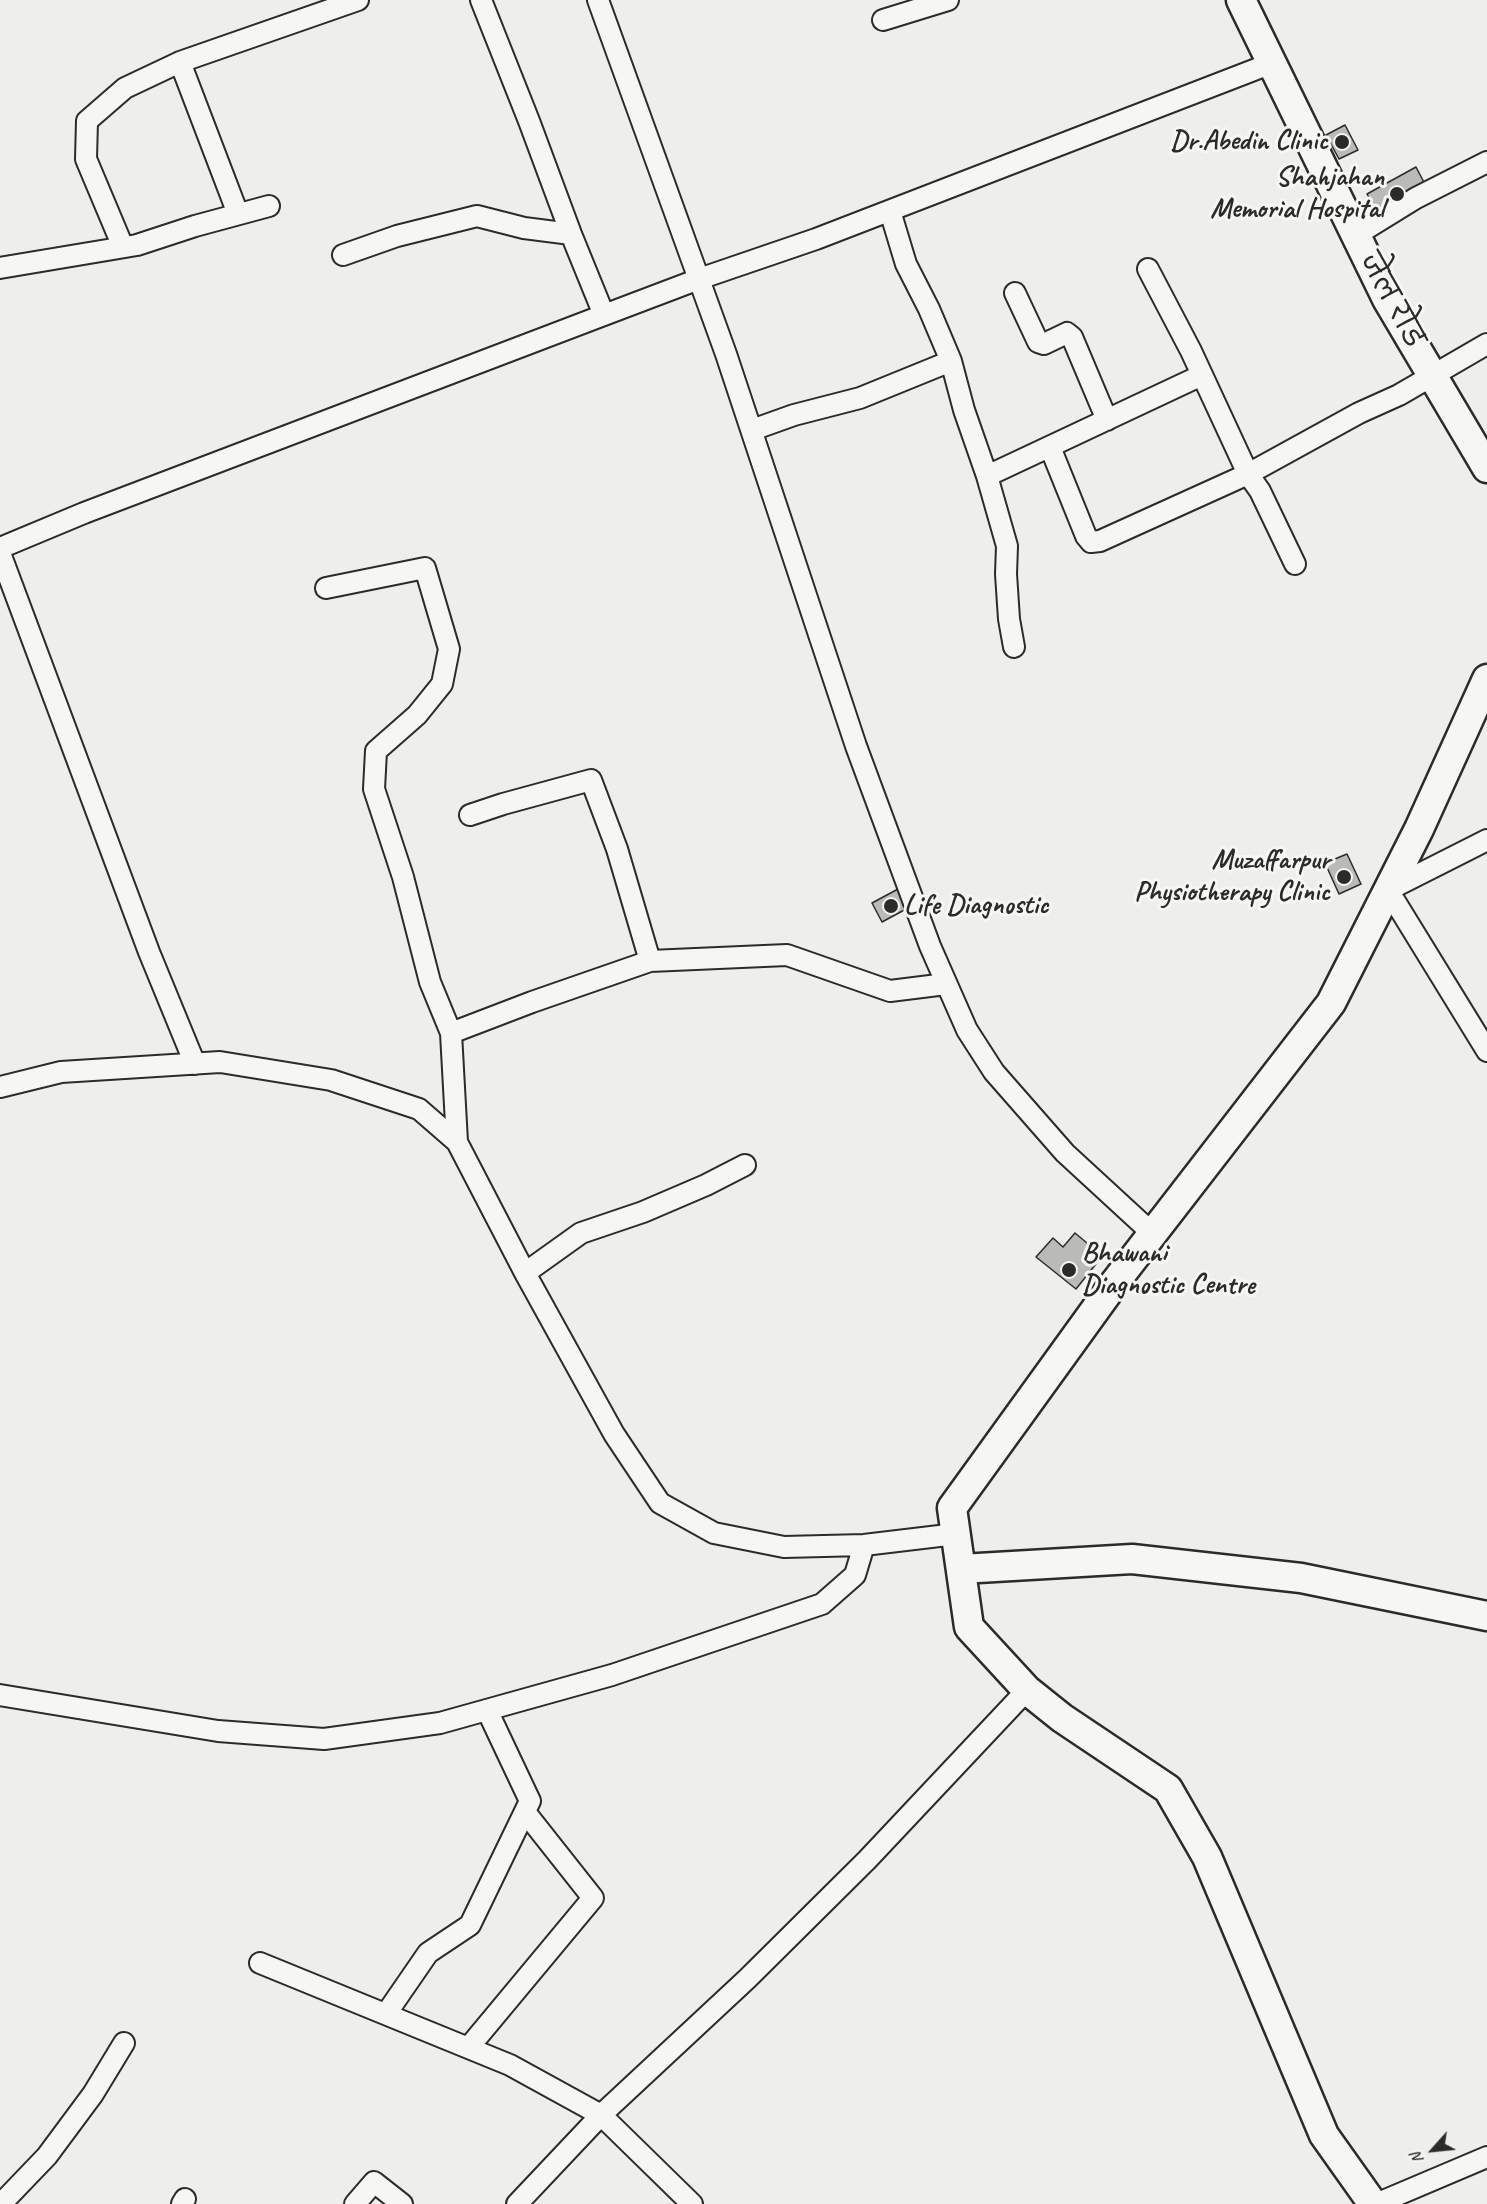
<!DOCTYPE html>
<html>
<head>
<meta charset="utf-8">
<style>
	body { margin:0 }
	#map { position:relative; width:1487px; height:2204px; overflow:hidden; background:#eeeeea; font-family:Caveat,sans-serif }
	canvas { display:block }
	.north { position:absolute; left:1403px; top:2120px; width:60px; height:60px; -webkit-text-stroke:4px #f6f6f2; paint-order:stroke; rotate:243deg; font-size:16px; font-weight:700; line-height:24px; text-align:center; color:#2b2b2b }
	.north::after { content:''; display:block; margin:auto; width:21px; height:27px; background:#2b2b2b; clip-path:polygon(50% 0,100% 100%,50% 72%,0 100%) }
</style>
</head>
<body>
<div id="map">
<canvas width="1487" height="2204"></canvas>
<div class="north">N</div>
</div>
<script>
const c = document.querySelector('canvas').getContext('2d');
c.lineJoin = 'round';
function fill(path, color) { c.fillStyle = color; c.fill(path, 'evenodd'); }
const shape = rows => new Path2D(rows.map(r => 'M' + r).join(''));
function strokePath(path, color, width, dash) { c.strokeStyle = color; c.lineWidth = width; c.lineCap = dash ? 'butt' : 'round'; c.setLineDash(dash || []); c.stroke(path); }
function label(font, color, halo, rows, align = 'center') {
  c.font = font + ' Caveat,"Playpen Sans Deva",sans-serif'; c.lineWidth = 6; c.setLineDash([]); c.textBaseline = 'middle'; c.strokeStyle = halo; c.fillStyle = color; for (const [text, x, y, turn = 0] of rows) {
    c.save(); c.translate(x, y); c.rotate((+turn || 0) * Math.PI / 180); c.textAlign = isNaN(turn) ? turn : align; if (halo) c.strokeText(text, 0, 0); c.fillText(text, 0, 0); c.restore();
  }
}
const building = shape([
	[1345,125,1358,150,1339,159,1326,135,1345,125],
	[1416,167,1427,188,1379,215,1367,194,1416,167],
	[1347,854,1361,884,1339,894,1325,863,1347,854],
	[898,889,908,908,882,922,872,903,898,889],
	[1075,1233,1093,1248,1086,1257,1096,1264,1076,1289,1036,1257,1053,1238,1063,1247,1075,1233]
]);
const street = shape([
	[481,0,529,121,571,234,604,315],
	[598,0,726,354,856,746,930,946,967,1030,994,1072,1065,1153,1153,1234],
	[883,20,948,0],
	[180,62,238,214],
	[890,211,906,264,929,309,951,361,964,410,987,476,1007,546,1006,574,1009,619,1014,647],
	[1356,235,1416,198,1487,162],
	[123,247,86,159,87,121,125,88,180,62,358,0],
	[343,255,397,236,477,216,524,228,571,234],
	[0,268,137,245,195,226,269,206],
	[1148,269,1191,351,1248,474,1260,491,1295,564],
	[1015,293,1038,342,1044,344,1067,333,1072,337,1107,420],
	[752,430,794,415,860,398,951,361],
	[1050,447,1086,536,1091,542,1100,541,1248,474,1359,413,1399,395,1487,344],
	[987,476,1202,375],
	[0,548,84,513,604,315,699,279,816,239,1272,63],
	[0,553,149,952,195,1064],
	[326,588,425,568,449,649,442,684,417,715,376,751,374,789,403,877,430,982,451,1033,457,1142],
	[470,815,503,804,591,780,617,849,650,961],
	[1487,840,1388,890,1487,1051],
	[451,1033,532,1002,650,961,787,955,890,991,946,984],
	[0,1087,61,1072,220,1062,331,1080,419,1109,457,1142,525,1273,614,1434,660,1503,714,1533,784,1547,864,1545,956,1534],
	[525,1273,581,1233,643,1212,706,1185,745,1165],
	[0,1695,218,1731,324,1739,440,1723,612,1675,822,1604,855,1575,864,1545],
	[260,1963,510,2065,601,2115,692,2204],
	[386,2014,428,1953,470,1925,530,1801,487,1710],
	[469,2047,593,1898,525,1812],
	[1,2204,47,2156,93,2094,124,2043],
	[182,2204,185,2199],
	[355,2204,374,2182,402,2204],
	[517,2204,601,2115,747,1979,867,1860,1027,1690],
	[1376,2204,1487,2157]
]);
const secondary = shape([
	[1241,0,1387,299,1487,468],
	[961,1569,1132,1559,1301,1578,1487,1616],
	[1373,2204,1324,2135,1207,1857,1168,1789,1062,1718,1027,1690,969,1627,952,1508,1116,1281,1331,1003,1419,829,1487,679]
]);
const markers = [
	[1342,142,8,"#2b2b2b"],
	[1397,194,8,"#2b2b2b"],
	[1344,877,8,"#2b2b2b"],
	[891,906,8,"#2b2b2b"],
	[1069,1270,8,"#2b2b2b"]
];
const poiNames = [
	["Dr.Abedin Clinic",1328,142],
	["Shahjahan",1384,178],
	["Memorial Hospital",1384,210],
	["Muzaffarpur",1330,861],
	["Physiotherapy Clinic",1330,893],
	["Life Diagnostic",904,906,"left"],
	["Bhawani",1082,1254,"left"],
	["Diagnostic Centre",1082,1286,"left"]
];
const streetNames = [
	["जेल रोड",1391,301,61]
];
fill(building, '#babab7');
strokePath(building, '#2b2b2b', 1.5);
strokePath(street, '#2b2b2b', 24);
strokePath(secondary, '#2b2b2b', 33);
strokePath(street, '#f6f6f2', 20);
strokePath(secondary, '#f6f6f2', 28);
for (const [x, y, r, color] of markers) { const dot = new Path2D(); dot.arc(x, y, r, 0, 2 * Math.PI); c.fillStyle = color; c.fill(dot); strokePath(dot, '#f6f6f2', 2); }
label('bold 28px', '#2b2b2b', '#f6f6f2', poiNames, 'right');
label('28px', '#2b2b2b', '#f6f6f2', streetNames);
</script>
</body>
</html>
